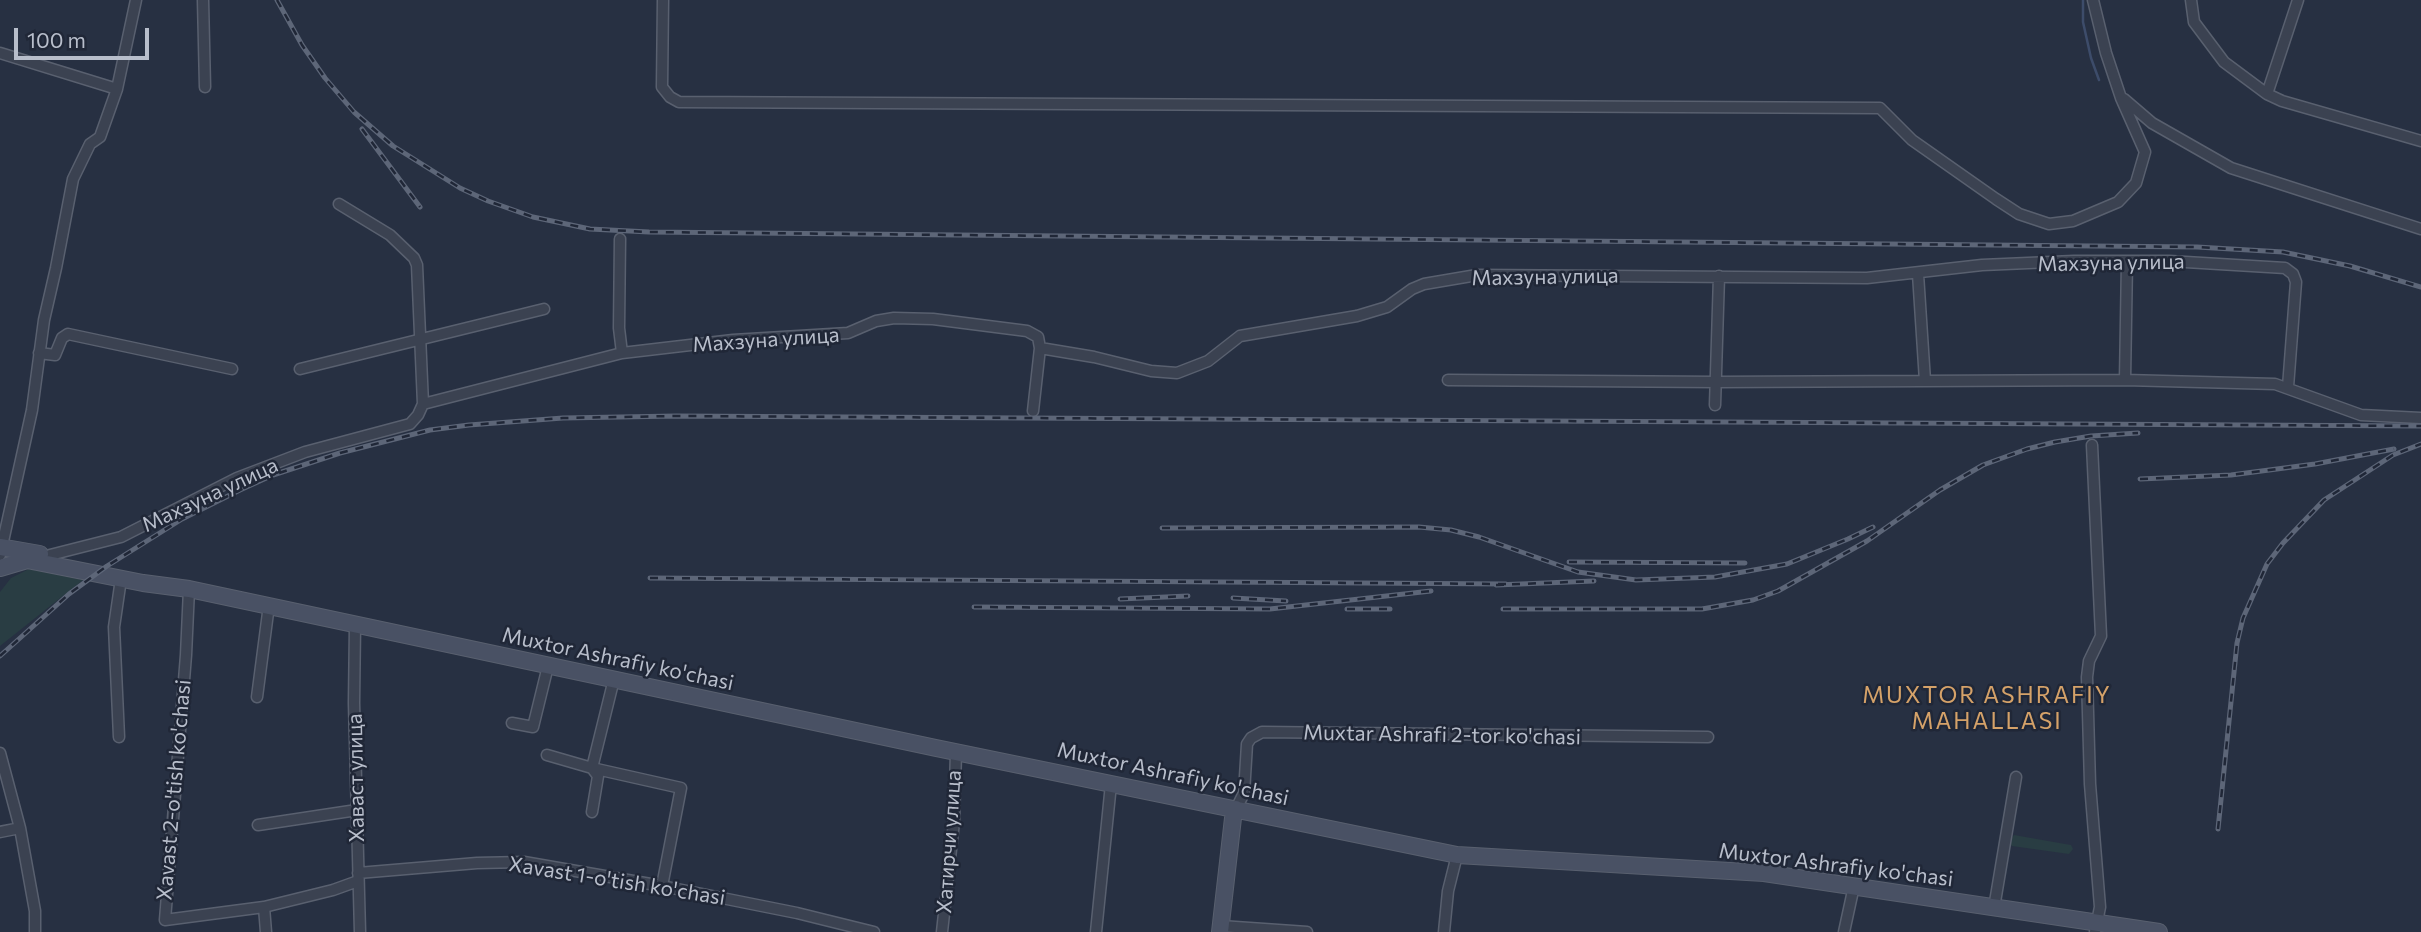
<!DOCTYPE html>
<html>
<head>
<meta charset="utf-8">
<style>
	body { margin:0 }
	#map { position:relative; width:2421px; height:932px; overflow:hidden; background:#273042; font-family:Commissioner,sans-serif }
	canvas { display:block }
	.scale { position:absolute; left:14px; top:28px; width:135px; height:32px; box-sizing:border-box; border:4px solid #b8becb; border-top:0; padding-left:9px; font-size:21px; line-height:24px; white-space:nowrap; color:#b8becb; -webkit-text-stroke:5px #202737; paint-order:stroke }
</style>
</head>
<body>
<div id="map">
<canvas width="2421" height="932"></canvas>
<div class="scale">100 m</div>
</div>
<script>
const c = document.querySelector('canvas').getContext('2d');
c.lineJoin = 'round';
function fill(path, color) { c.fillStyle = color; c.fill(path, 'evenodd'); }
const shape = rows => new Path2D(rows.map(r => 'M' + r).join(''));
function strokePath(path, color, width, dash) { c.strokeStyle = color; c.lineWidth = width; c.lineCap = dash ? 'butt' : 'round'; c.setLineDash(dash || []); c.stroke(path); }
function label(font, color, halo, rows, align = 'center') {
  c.font = font + ' Commissioner,sans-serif'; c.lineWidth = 5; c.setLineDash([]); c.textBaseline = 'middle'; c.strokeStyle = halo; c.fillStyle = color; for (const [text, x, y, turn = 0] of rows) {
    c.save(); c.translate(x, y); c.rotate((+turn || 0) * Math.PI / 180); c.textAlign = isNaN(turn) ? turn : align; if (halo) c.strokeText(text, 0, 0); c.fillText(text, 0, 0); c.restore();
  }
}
const green = shape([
	[29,569,83,580,0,646,0,592,11,578],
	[2014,835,2065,844,2071,845,2073,849,2069,854,2012,846,2009,843]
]);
const stream = shape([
	[2083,0,2083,22,2091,58,2099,80]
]);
const street = shape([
	[203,0,205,87],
	[663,0,662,87,670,97,679,102,1880,108,1912,140,1996,199,2019,214,2049,224,2073,221,2118,202,2136,183,2145,152,2121,98,2106,53,2093,0],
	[2191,0,2194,22,2224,62,2267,94,2282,101,2421,141],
	[0,53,117,89],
	[2267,94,2298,0],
	[2124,99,2152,123,2231,168,2421,229],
	[339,204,390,235,414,258,417,265,423,404],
	[620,239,619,328,622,353],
	[1918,274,1925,381],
	[39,353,55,355,62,338,68,334,232,369],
	[300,369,544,309],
	[1448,380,1717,382,2125,380,2275,384,2361,415,2421,418],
	[2125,380,2127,261],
	[1715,405,1719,276],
	[1033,411,1040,348],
	[2092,445,2101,636,2089,661,2087,677,2090,784,2100,907,2095,932],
	[0,555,32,410,44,320,56,268,73,179,90,144,100,137,117,89,136,0],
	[50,555,121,537,237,478,305,452,410,424,418,415,423,404,622,353,733,340,848,333,876,321,894,318,933,319,1027,331,1038,337,1040,348,1094,357,1151,371,1177,373,1208,361,1240,336,1357,316,1387,307,1412,289,1424,284,1477,275,1867,278,1982,265,2074,261,2169,261,2285,268,2293,274,2296,282,2288,387],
	[189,589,186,655,165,920,264,907,333,890,358,881],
	[355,625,354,703,360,932],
	[257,697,269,605],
	[512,723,533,727,548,666],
	[119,737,114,627,121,579],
	[0,753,20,828,35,911,35,932],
	[547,755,592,768,681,788,662,886],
	[1236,809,1244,793,1247,744,1251,738,1262,732,1708,737],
	[592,812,598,776,592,768,614,679],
	[258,825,357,810],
	[0,832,20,828],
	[358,873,477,863,524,862,662,886,797,913,874,932],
	[264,907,266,932],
	[1994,908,2016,777],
	[1221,926,1307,932],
	[942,932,954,822,956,752],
	[1096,932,1111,784],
	[1444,932,1448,891,1457,855],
	[1844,932,1854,886]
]);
const secondary = shape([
	[0,547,40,554],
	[0,568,27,560,143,583,189,589,936,748,1457,855,1764,873,2159,932],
	[1220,932,1233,818,1236,809]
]);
const rail = shape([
	[277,0,302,45,325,78,354,112,393,146,460,188,488,201,533,217,590,229,649,232,2197,247,2283,252,2350,266,2421,287],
	[362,129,420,207],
	[2140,479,2231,475,2315,464,2394,449],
	[1162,528,1419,527,1451,530,1479,537,1578,572,1636,580,1715,577,1787,564,1848,539,1873,527],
	[1569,562,1745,563],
	[650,578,1506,584],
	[1496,585,1594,581],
	[1233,598,1286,601],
	[1120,599,1188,596],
	[974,607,1270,609,1431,591],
	[1347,609,1390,609],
	[1503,609,1702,609,1753,600,1778,591,1867,541,1940,490,1983,465,2027,449,2055,442,2091,436,2138,433],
	[0,656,69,594,107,566,182,519,240,490,273,475,340,453,430,430,469,425,563,418,676,416,2421,426],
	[2218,829,2237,643,2243,618,2267,564,2283,543,2324,500,2393,455,2421,444]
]);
const streetNames = [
	["Махзуна улица",2111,263,-1],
	["Махзуна улица",1545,277,-1],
	["Махзуна улица",766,340,-4],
	["Махзуна улица",210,495,-25],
	["Muxtor Ashrafiy ko'chasi",618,659,12],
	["Muxtar Ashrafi 2-tor ko'chasi",1442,735,1],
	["Muxtor Ashrafiy ko'chasi",1173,774,12],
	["Хаваст улица",356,778,-91],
	["Xavast 2-o'tish ko'chasi",174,790,-85],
	["Хатирчи улица",949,842,-86],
	["Muxtor Ashrafiy ko'chasi",1836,865,7],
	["Xavast 1-o'tish ko'chasi",617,881,9]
];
const neighbourhoodNames = [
	["MUXTOR ASHRAFIY",1987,695],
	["MAHALLASI",1987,721]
];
fill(green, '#293d43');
strokePath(stream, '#3d4c6a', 2.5);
strokePath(street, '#59606f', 13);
strokePath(secondary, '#59606f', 18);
strokePath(street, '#3b4251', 10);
strokePath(secondary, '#495164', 16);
strokePath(rail, '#5d6678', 5);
strokePath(rail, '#202737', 2.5, [8]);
label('21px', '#b8becb', '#202737', streetNames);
c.letterSpacing = '2px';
label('23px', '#d5a269', '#202737', neighbourhoodNames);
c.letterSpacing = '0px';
</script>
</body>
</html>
